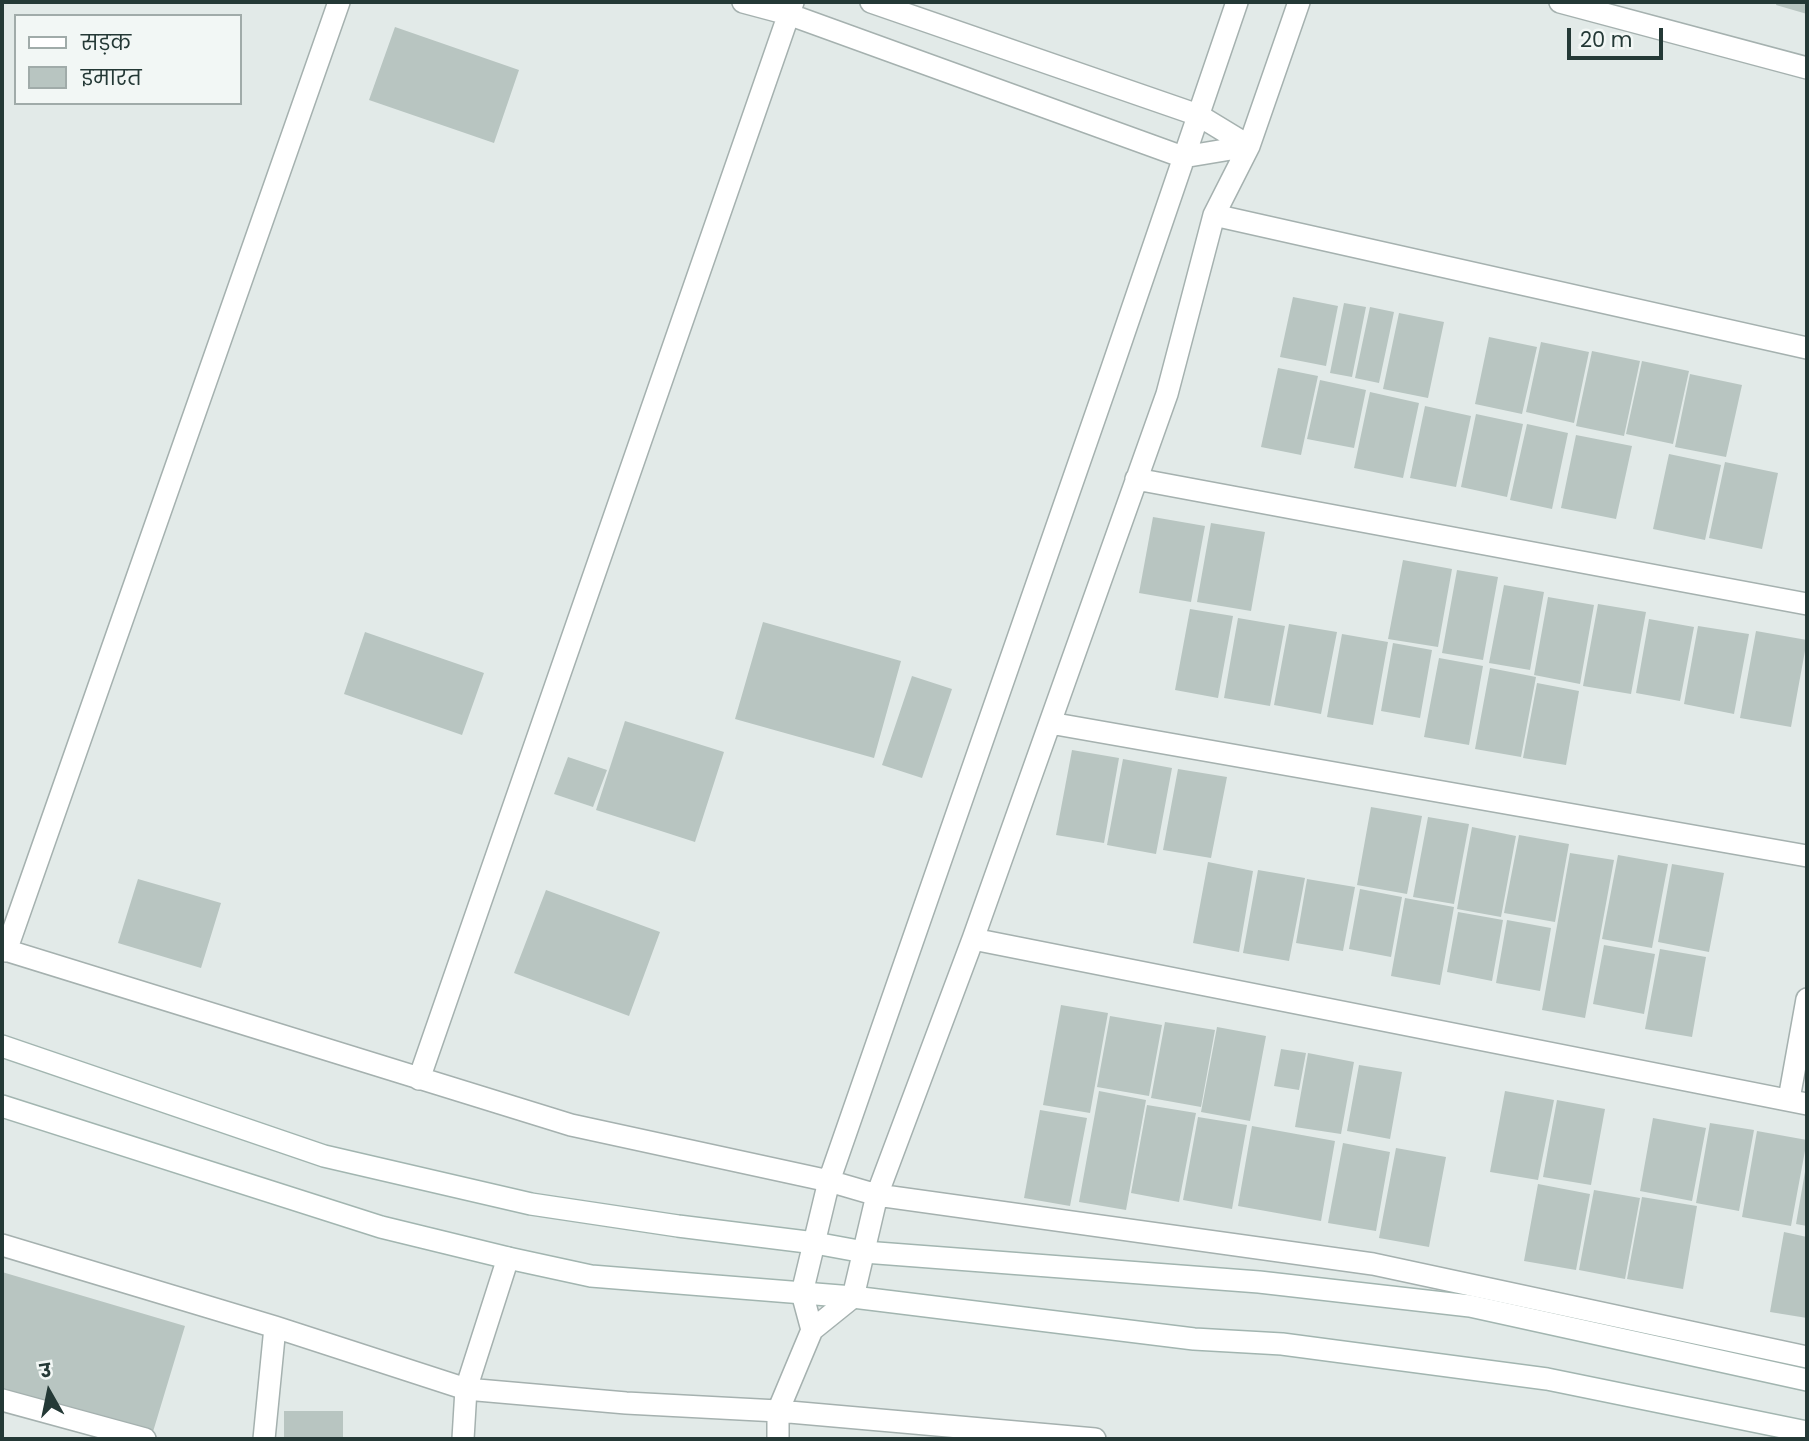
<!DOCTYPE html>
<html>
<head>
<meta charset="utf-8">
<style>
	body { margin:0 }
	#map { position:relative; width:1809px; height:1441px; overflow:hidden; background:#e2eae8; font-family:Poppins,"Noto Sans Devanagari",sans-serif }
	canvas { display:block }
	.frame { position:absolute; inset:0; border:4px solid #243936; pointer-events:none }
	.legend { position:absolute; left:14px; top:14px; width:228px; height:91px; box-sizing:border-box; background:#f2f7f5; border:2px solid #a0aba9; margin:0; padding:9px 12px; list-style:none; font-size:21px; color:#243936 }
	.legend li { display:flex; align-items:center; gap:14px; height:35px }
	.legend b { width:35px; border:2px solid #a0aba9 }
	.north { position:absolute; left:14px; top:1357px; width:70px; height:70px; -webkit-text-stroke:5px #f2f7f5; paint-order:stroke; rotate:351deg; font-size:19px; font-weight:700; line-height:28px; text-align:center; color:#243936 }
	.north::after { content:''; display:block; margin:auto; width:24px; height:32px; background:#243936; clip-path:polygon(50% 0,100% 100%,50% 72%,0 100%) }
	.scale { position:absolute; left:1567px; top:28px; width:96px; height:32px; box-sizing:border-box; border:4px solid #243936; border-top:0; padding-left:9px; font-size:21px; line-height:24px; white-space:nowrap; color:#243936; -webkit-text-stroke:5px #f2f7f5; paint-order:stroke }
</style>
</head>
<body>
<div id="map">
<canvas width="1809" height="1441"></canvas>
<div class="frame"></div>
<ul class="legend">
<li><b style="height:9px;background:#fff"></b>सड़क</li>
<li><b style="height:19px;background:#b8c5c1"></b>इमारत</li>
</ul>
<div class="north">उ</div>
<div class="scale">20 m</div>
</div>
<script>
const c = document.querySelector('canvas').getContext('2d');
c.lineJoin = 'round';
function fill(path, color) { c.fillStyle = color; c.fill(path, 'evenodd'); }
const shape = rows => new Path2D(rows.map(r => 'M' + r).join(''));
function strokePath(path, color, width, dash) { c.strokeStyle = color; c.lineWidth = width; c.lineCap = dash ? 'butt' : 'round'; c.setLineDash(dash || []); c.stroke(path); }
const building = shape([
	[1777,2,1807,2,1807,14,1776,5],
	[395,27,519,70,494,143,369,100],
	[1293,297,1338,306,1326,366,1280,357],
	[1344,303,1366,307,1352,377,1330,373],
	[1370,307,1394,312,1379,383,1355,378],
	[1399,313,1444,322,1428,398,1383,389],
	[1489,337,1537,347,1522,414,1475,404],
	[1541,342,1589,352,1574,423,1526,412],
	[1592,351,1640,361,1624,436,1576,426],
	[1642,361,1689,371,1673,444,1626,434],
	[1278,368,1318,376,1301,455,1261,447],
	[1690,374,1742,385,1726,457,1675,447],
	[1320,380,1366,390,1354,448,1307,439],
	[1370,392,1419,403,1403,478,1354,468],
	[1425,406,1471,416,1456,487,1410,478],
	[1476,414,1523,424,1507,497,1461,487],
	[1527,424,1568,433,1552,509,1510,500],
	[1576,435,1632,446,1616,519,1561,508],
	[1669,454,1721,465,1705,540,1653,529],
	[1725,462,1778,473,1762,549,1709,538],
	[1153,517,1205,526,1191,602,1139,593],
	[1211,523,1265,532,1251,611,1197,602],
	[1403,560,1452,569,1438,647,1388,639],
	[1457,570,1498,577,1483,660,1442,653],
	[1504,585,1544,592,1530,670,1489,663],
	[1548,597,1594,605,1580,684,1534,675],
	[1598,604,1646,612,1631,694,1583,686],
	[1190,609,1233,616,1218,698,1175,690],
	[1238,618,1285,626,1270,706,1224,698],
	[1649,619,1694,627,1680,701,1636,693],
	[763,622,901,661,874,758,735,719],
	[1289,624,1337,632,1321,714,1274,705],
	[1698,626,1749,634,1734,714,1684,704],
	[1756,631,1807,640,1791,727,1740,718],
	[365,632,484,673,462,735,344,694],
	[1342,634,1388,642,1373,725,1327,717],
	[1393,643,1432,650,1420,718,1381,711],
	[1439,658,1483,666,1469,745,1424,737],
	[1490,668,1536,677,1521,757,1475,749],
	[912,676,952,689,922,778,882,765],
	[1537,683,1579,691,1566,765,1523,758],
	[625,721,724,752,695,842,596,810],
	[1072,750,1119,758,1104,843,1056,835],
	[568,757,607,770,593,807,554,794],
	[1123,759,1172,768,1156,854,1107,845],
	[1178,769,1227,777,1211,858,1163,850],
	[1371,807,1422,816,1407,894,1357,885],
	[1428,817,1469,824,1454,904,1413,897],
	[1472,827,1516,836,1501,917,1457,909],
	[1519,835,1569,844,1555,922,1504,913],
	[1570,853,1614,860,1585,1018,1542,1010],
	[1618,855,1668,864,1652,948,1602,939],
	[1208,862,1253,871,1239,952,1193,943],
	[1672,864,1724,873,1709,952,1658,942],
	[1258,870,1305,878,1289,961,1243,953],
	[138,879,221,903,201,968,118,943],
	[1307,879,1355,887,1343,951,1296,943],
	[1360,889,1402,897,1391,957,1349,949],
	[546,890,660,932,629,1016,514,973],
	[1405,898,1454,907,1440,985,1391,976],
	[1458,912,1503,920,1492,981,1447,972],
	[1507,920,1551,928,1540,991,1496,983],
	[1604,945,1655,954,1644,1014,1593,1004],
	[1660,949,1706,957,1692,1037,1645,1029],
	[1061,1005,1108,1013,1090,1113,1043,1105],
	[1110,1016,1162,1025,1149,1096,1097,1087],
	[1165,1022,1215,1030,1201,1107,1151,1098],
	[1217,1027,1266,1036,1250,1121,1201,1112],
	[1281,1049,1306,1053,1299,1090,1274,1086],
	[1308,1053,1354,1062,1341,1134,1295,1127],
	[1359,1065,1402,1072,1390,1139,1347,1131],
	[1099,1091,1146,1100,1126,1210,1079,1202],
	[1505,1091,1554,1100,1538,1180,1490,1172],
	[1557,1100,1605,1109,1591,1185,1543,1177],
	[1147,1105,1196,1113,1179,1202,1131,1193],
	[1040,1110,1087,1118,1070,1206,1024,1198],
	[1198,1117,1247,1125,1232,1209,1183,1200],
	[1653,1118,1706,1128,1692,1201,1640,1191],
	[1710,1123,1754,1130,1739,1211,1696,1203],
	[1252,1126,1335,1141,1321,1221,1238,1206],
	[1757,1131,1807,1140,1791,1226,1742,1217],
	[1343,1143,1390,1152,1376,1231,1328,1223],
	[1396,1148,1446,1157,1429,1247,1379,1238],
	[1806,1166,1807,1166,1807,1226,1796,1224],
	[1538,1184,1590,1194,1576,1270,1524,1261],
	[1594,1190,1640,1198,1625,1279,1579,1270],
	[1642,1197,1697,1206,1683,1289,1627,1279],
	[1784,1232,1807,1237,1807,1318,1770,1312],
	[2,1272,185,1326,152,1435,2,1390],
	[284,1411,343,1411,343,1439,284,1439]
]);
const street = shape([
	[743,2,788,14,1183,157,1249,146],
	[871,2,1198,115,1249,146],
	[1237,2,1111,371,829,1181,802,1293,812,1330,853,1297,877,1195,973,939,1167,394,1214,215,1249,146,1299,2],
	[1560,2,1807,68],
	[1214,215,1807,348],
	[1136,479,1807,604],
	[1050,723,1807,856],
	[973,939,1807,1104],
	[2,949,571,1125,829,1181,877,1195,1373,1264,1807,1357],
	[6,951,339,2],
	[419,1079,793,2],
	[1789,1099,1807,999],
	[2,1245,275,1327,466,1389,626,1403,778,1411,1095,1439],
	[2,1400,145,1439],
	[264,1439,275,1327],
	[463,1439,466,1389,508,1258],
	[778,1439,778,1411,812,1330]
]);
const secondary = shape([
	[2,1046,324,1156,531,1204,678,1226,815,1243,864,1252,1259,1282,1470,1306,1807,1380],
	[2,1106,381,1227,508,1258,591,1276,853,1297,1194,1339,1282,1344,1547,1379,1807,1432]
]);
fill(building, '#b8c5c1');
strokePath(street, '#a5b1af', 24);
strokePath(secondary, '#a2b5b0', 24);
strokePath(street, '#fff', 21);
strokePath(secondary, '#fff', 21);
</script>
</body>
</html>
